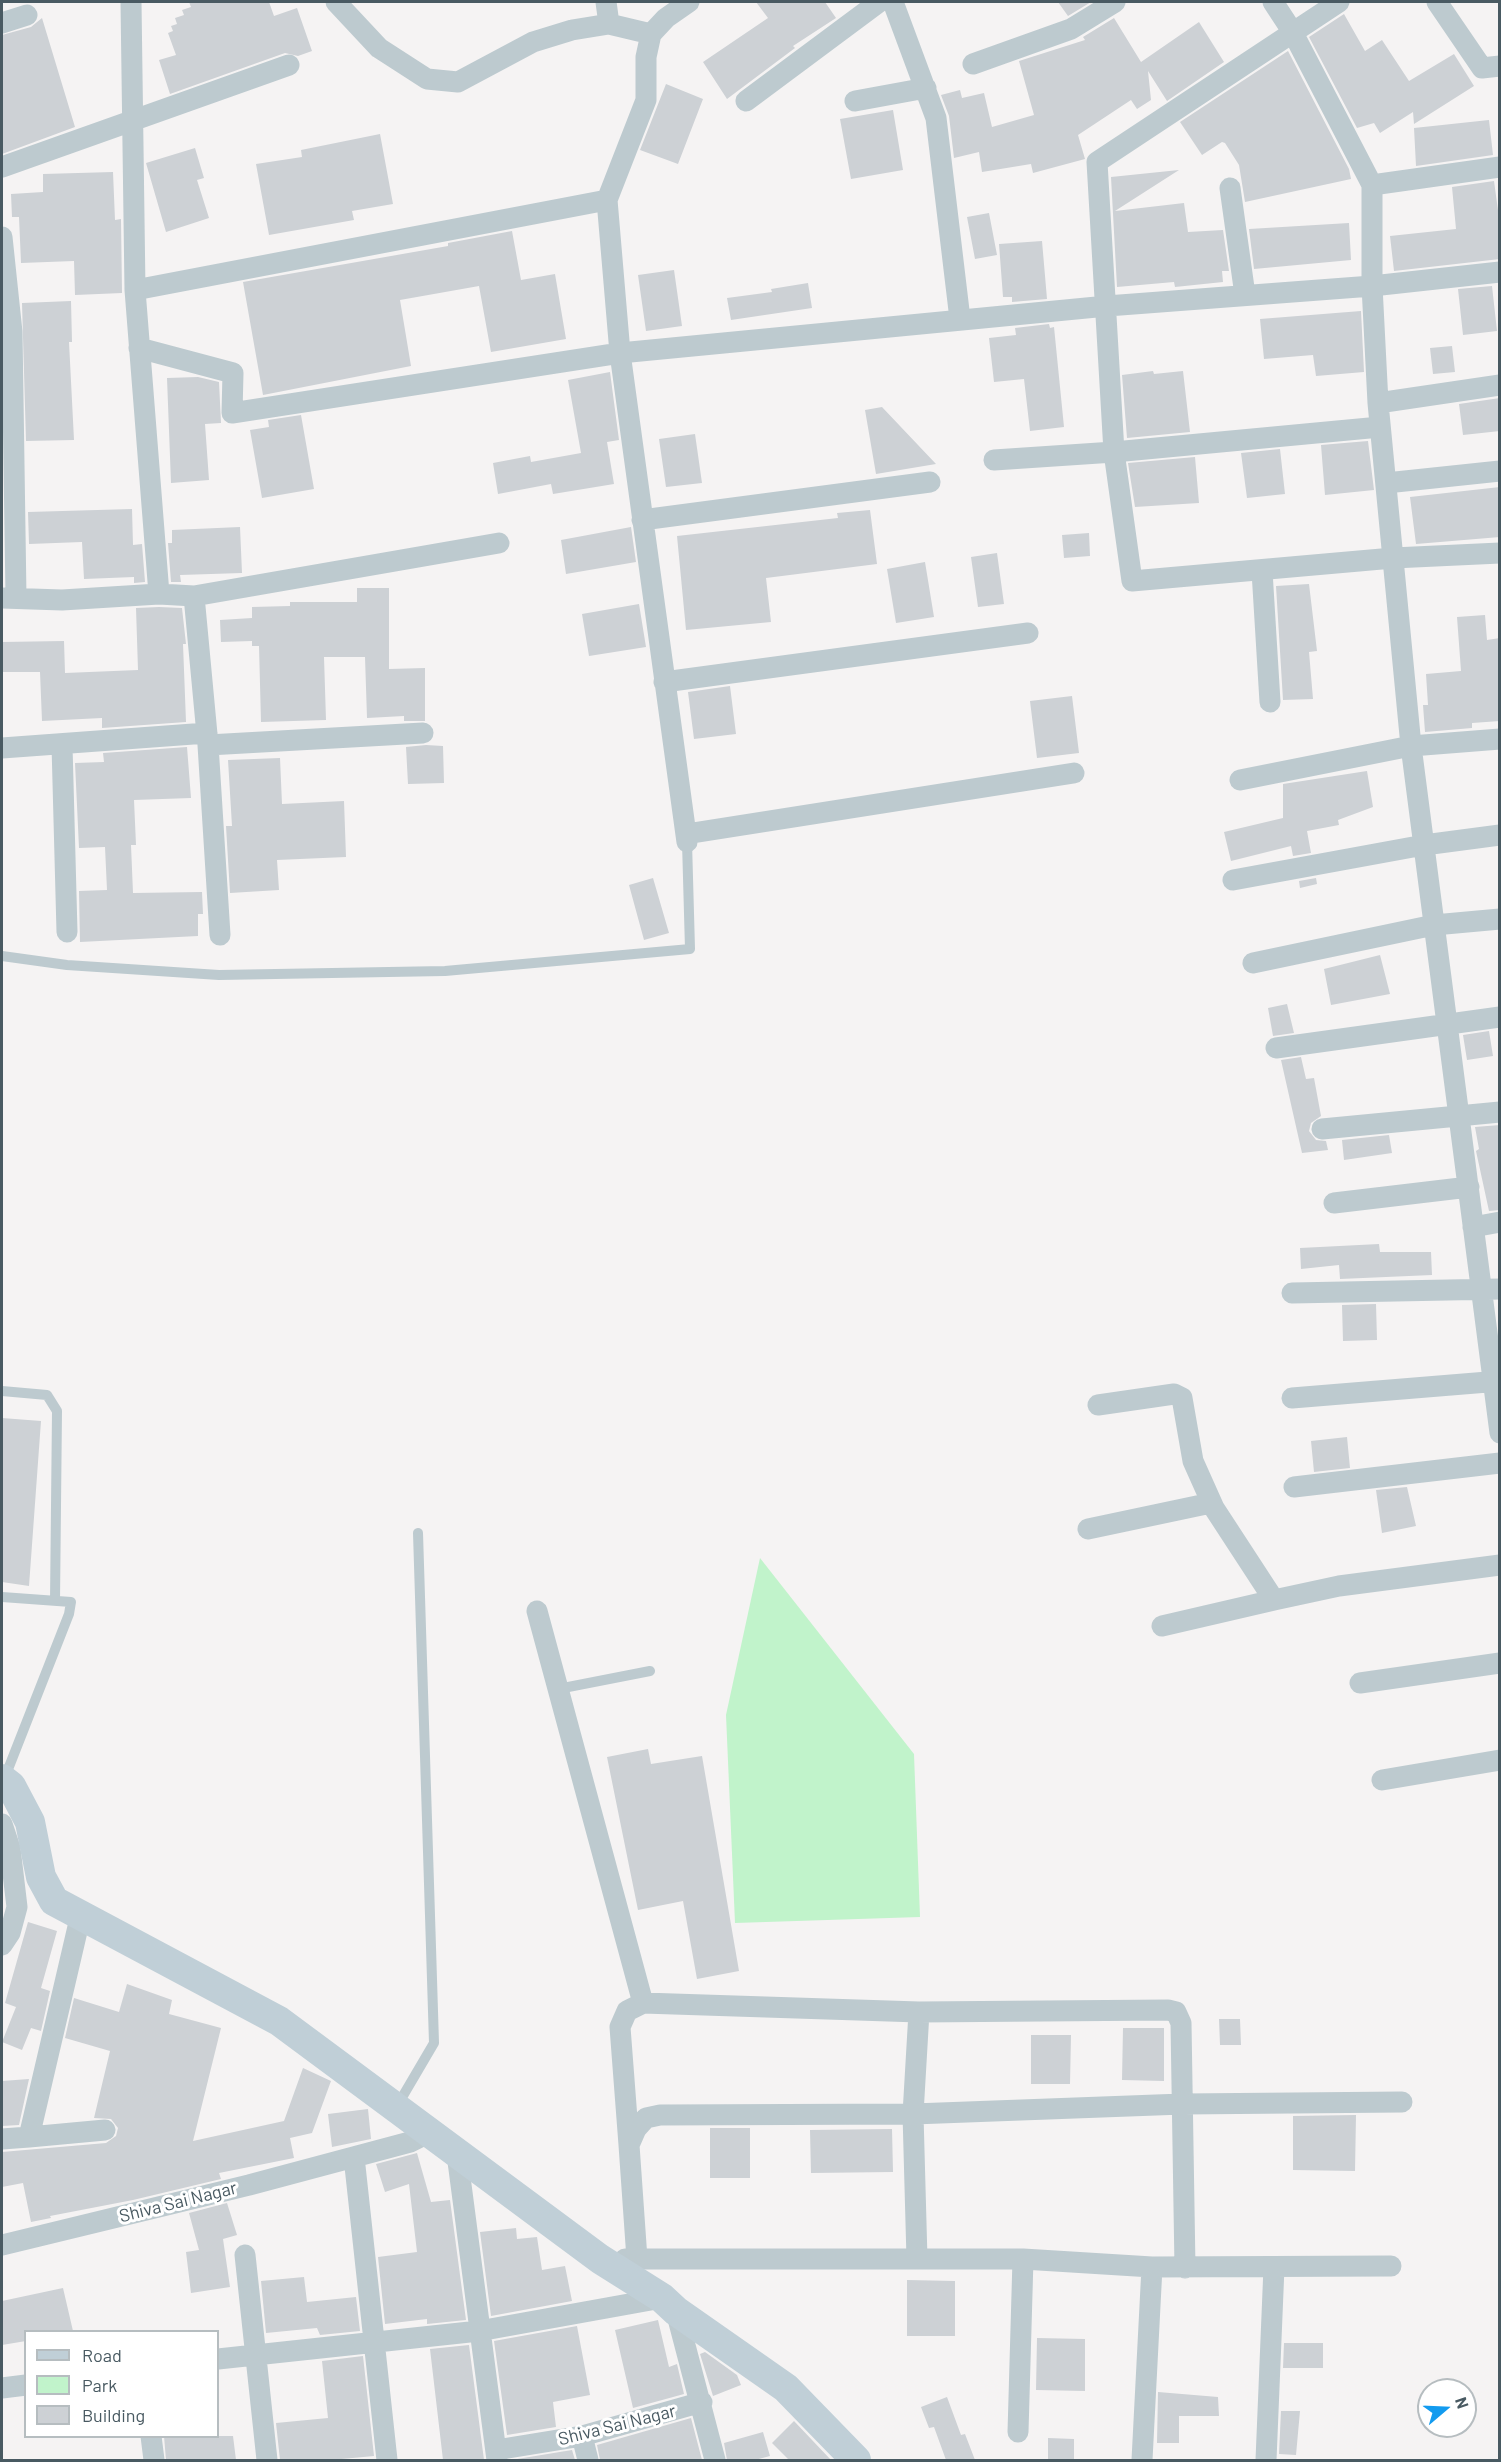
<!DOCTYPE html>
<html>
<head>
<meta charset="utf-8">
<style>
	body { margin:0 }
	#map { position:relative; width:1501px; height:2462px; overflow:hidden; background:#f5f3f3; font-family:Barlow,sans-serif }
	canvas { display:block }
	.frame { position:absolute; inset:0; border:3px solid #495a62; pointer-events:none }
	.legend { position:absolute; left:24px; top:2330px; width:195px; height:108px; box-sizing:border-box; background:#fff; border:2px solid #b6bdc0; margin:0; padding:8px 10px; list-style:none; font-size:18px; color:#495a62 }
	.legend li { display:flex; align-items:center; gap:12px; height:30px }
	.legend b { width:30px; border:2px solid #b6bdc0 }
	.north { position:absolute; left:1417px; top:2378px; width:60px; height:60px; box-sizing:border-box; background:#fff; border:2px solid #b6bdc0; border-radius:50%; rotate:71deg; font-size:16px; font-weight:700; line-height:24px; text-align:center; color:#495a62 }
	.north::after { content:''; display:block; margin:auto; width:21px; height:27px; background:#139bef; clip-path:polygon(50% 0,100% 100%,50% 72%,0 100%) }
</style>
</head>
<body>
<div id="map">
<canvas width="1501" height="2462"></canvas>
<div class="frame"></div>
<ul class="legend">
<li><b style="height:8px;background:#c0cfd7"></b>Road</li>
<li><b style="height:16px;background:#c1f3cb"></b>Park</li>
<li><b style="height:16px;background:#cdd1d5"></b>Building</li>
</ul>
<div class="north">N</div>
</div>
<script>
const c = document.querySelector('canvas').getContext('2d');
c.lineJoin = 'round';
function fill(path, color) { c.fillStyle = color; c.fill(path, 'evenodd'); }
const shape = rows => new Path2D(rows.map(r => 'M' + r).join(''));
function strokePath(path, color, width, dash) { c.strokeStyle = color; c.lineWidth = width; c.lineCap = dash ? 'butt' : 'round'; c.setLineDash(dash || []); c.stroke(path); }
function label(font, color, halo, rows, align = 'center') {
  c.font = font + ' Barlow,sans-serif'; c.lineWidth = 6; c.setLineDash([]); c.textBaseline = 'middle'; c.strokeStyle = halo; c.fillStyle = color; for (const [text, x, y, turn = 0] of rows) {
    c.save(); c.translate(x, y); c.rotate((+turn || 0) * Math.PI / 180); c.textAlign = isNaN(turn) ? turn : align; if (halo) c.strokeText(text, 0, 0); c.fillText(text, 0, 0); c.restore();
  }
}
const green = shape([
	[760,1558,914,1754,920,1917,735,1923,726,1715]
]);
const building = shape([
	[189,2,269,2,274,16,297,8,312,51,298,56,285,53,170,94,159,60,176,55,168,33,173,31,171,26,177,24,175,18,184,15,182,10,191,7],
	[756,2,825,2,836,18,793,46,795,48,727,99,703,62,768,18],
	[1058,2,1091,2,1068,16],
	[1344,14,1365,51,1382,40,1409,81,1454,54,1474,86,1414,124,1413,112,1380,133,1374,123,1357,128,1309,37],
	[42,18,75,127,2,154,2,35,31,27],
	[1114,18,1141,62,1199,22,1224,62,1167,101,1148,71,1151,100,1137,109,1131,100,1078,135,1085,159,1033,173,1031,164,982,172,979,152,954,158,949,116,941,95,960,90,962,98,984,93,992,127,1034,115,1019,61,1085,40,1083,37],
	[1288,51,1349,169,1351,179,1245,202,1239,165,1225,143,1222,142,1202,155,1180,122],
	[666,84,703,99,678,164,640,150],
	[893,110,903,170,851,179,840,119],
	[1489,120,1493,155,1416,166,1414,128],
	[380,134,393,204,352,211,354,220,269,235,256,164,302,157,301,150],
	[195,148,204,178,197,180,209,218,166,232,146,163],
	[1179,170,1115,211,1184,203,1188,232,1223,230,1229,271,1222,271,1223,282,1175,287,1174,282,1117,287,1111,177],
	[113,172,115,220,121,219,122,293,75,295,74,261,21,263,19,217,12,217,11,194,43,192,43,174],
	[1494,181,1500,225,1500,259,1394,271,1390,236,1456,229,1452,187],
	[989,213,997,255,975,259,967,217],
	[1349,223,1351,260,1254,269,1249,229],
	[512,231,521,280,555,274,566,339,491,352,479,286,400,300,411,366,263,395,243,282,448,246,448,243],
	[1042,241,1047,299,1012,302,1012,297,1003,297,999,244],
	[674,270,682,326,646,331,638,275],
	[808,283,812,308,731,320,727,298,772,292,771,289],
	[1492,286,1497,331,1463,335,1458,289],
	[71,301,72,342,69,342,74,440,26,441,22,303],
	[1361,311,1364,372,1316,376,1313,355,1264,359,1260,319],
	[1049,324,1050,328,1054,327,1064,427,1030,431,1024,379,994,382,989,338,1016,335,1015,328],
	[1452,346,1455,372,1433,374,1430,348],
	[1153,371,1154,374,1183,371,1190,432,1127,438,1122,375],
	[610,372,619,440,607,442,614,484,553,494,551,484,498,494,493,463,530,456,531,462,581,453,568,380],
	[198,377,219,382,221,423,205,424,209,480,171,483,167,378],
	[1500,398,1500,431,1463,435,1459,404],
	[882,407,936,464,876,474,865,410],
	[301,415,314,489,262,498,250,430,269,427,268,420],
	[695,434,702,483,666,487,659,439],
	[1368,441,1374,490,1325,495,1321,445],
	[1280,449,1285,494,1247,498,1241,453],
	[1195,457,1199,503,1135,507,1128,463],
	[1500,487,1500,537,1416,544,1410,497],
	[132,509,133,545,142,544,145,582,134,583,134,577,84,579,82,542,29,544,28,512],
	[870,510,877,564,766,578,771,622,686,630,677,536,838,518,837,513],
	[240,527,242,573,180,575,181,582,171,582,168,543,172,543,172,530],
	[631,527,636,562,566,574,561,540],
	[1089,533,1090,556,1064,558,1062,535],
	[997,553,1004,604,978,607,971,557],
	[925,562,934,617,896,623,887,569],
	[1309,584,1317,651,1309,652,1313,699,1283,700,1276,586],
	[357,588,389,588,389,669,425,668,425,721,404,721,404,716,367,718,365,657,324,657,326,720,261,722,259,646,252,646,252,641,221,642,220,620,252,618,252,607,290,606,290,602,357,602],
	[639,604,646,647,589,656,582,614],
	[159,607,182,608,186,644,183,644,186,722,102,728,102,718,42,721,40,672,2,672,2,642,64,641,65,673,138,670,136,608],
	[1485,615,1487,640,1500,638,1500,721,1472,723,1472,728,1425,732,1423,705,1428,705,1426,674,1461,671,1457,617],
	[730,686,736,734,694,739,688,692],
	[1072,696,1079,753,1037,758,1030,701],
	[426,745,443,746,444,783,408,784,406,747],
	[187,747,191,798,134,800,136,845,131,845,133,893,202,892,203,914,198,914,198,936,80,942,79,891,107,890,105,847,79,848,75,763,104,762,103,753],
	[280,758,282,804,344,801,346,857,277,860,279,890,230,893,226,826,232,826,228,760],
	[1367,771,1373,807,1338,820,1339,825,1307,831,1311,853,1293,856,1291,846,1231,861,1224,832,1283,818,1283,784],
	[653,878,669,933,644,940,629,885],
	[1316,878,1317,884,1300,888,1299,881],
	[1380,955,1390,994,1331,1005,1324,969],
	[1287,1004,1294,1033,1273,1036,1268,1008],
	[1489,1031,1493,1056,1467,1060,1463,1035],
	[1301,1057,1306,1079,1314,1078,1321,1116,1311,1123,1309,1131,1316,1140,1326,1141,1328,1150,1302,1153,1281,1060],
	[1500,1125,1500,1210,1489,1211,1476,1151,1479,1149,1475,1127],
	[1389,1135,1392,1153,1344,1160,1342,1140],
	[1379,1244,1380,1252,1431,1252,1432,1275,1340,1279,1339,1265,1301,1269,1300,1248],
	[1376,1304,1377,1340,1343,1341,1342,1305],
	[2,1418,41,1421,29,1586,2,1582],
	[1347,1437,1350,1468,1314,1472,1311,1441],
	[1407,1487,1416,1526,1382,1533,1376,1490],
	[648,1749,651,1764,702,1756,739,1971,697,1979,683,1901,638,1910,607,1757],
	[28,1922,57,1931,41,1988,50,1991,41,2031,31,2028,22,2050,2,2042,16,2007,5,2003],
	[127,1984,172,2000,169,2014,221,2028,193,2141,284,2121,303,2068,331,2081,312,2133,290,2138,294,2158,219,2173,221,2179,133,2200,50,2216,51,2218,31,2222,23,2183,2,2187,2,2152,106,2143,116,2136,118,2128,111,2119,94,2118,110,2051,65,2038,74,1998,119,2012],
	[1219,2019,1240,2019,1241,2045,1220,2045],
	[1123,2028,1164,2028,1164,2081,1122,2080],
	[1031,2035,1071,2035,1070,2084,1031,2084],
	[29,2079,19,2125,2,2126,2,2081],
	[368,2109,371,2139,332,2147,328,2114],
	[1356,2115,1355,2171,1293,2170,1293,2116],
	[710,2128,750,2128,750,2178,710,2178],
	[892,2129,893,2172,811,2173,810,2130],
	[417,2153,431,2202,450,2200,466,2320,427,2324,427,2319,385,2324,378,2257,417,2252,409,2184,385,2192,376,2164],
	[227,2203,237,2235,223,2239,230,2287,191,2293,186,2252,199,2250,189,2213],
	[516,2228,517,2239,537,2237,542,2270,565,2266,572,2301,491,2316,480,2232],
	[304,2277,307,2302,356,2297,360,2331,320,2335,317,2328,266,2333,261,2281],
	[907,2280,955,2281,955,2336,907,2336],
	[63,2288,73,2331,26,2331,26,2341,2,2345,2,2301],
	[658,2320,669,2367,677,2364,684,2394,633,2408,615,2330],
	[577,2326,590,2395,553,2402,556,2427,507,2435,494,2341],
	[1037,2338,1085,2339,1085,2391,1036,2390],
	[1284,2343,1323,2343,1323,2368,1283,2368],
	[469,2345,484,2460,443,2460,430,2349],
	[705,2352,737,2375,741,2385,713,2396,700,2354],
	[363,2356,374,2456,331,2460,280,2460,276,2423,328,2418,322,2361],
	[1158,2392,1218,2397,1219,2416,1179,2416,1179,2443,1157,2443],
	[947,2397,961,2435,965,2434,975,2460,946,2460,934,2427,929,2428,921,2407],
	[1281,2411,1300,2411,1296,2455,1279,2454],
	[691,2418,702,2460,600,2460,597,2445],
	[794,2421,831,2460,789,2460,772,2443],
	[763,2432,770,2456,755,2460,727,2460,724,2443],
	[164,2436,233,2436,236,2460,166,2460],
	[1048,2438,1074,2439,1074,2460,1048,2460],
	[572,2450,575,2460,511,2460]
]);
const lane = shape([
	[2,956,67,965,219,975,445,971,690,949,687,842],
	[2,1391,47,1395,57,1411,55,1601],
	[2,1597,71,1602,69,1614,5,1777],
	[558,1689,650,1671],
	[397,2106,434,2043,418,1533]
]);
const street = shape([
	[131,2,135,290,159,594],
	[336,2,379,48,427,79,458,82,533,42,572,30,609,24,651,34],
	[606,2,609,24],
	[893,2,936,118,960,319],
	[1273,2,1292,31,1372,185,1372,286,1378,403,1411,746,1500,1433],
	[1339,2,1097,162,1114,452,1132,581,1393,558,1500,553],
	[1437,2,1482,68,1500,66],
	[2,23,27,15],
	[973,64,1071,29,1115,2],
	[746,101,879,2],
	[855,101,926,88],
	[2,167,289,65],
	[1372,185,1500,167],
	[1230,188,1245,295],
	[607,200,646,100,646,57,651,34,666,18,689,2],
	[2,237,12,332,16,597],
	[135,290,607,200,620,353,687,842],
	[139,348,233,373,232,413,620,353,1107,306,1372,286,1500,272],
	[1378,403,1500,385],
	[994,460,1114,452,1380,427],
	[1386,483,1500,471],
	[642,520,930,482],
	[1262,571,1270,702],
	[194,596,208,745,220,935],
	[2,598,62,600,159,594,194,596,499,543],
	[664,682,1028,633],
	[62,745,67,932],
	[208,745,423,733],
	[2,748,207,733],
	[1240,780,1411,746,1500,739],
	[686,834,1074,773],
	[1233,880,1424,845,1500,835],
	[1253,963,1434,925,1500,919],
	[1276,1048,1500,1017],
	[1322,1129,1500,1112],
	[1334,1203,1469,1187],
	[1473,1227,1500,1222],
	[1292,1293,1500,1289],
	[1292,1398,1500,1381],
	[1098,1405,1174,1394,1182,1398,1193,1461,1214,1508,1274,1600,1339,1586,1500,1565],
	[1294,1487,1500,1463],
	[1088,1529,1211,1503],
	[537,1611,643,2003],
	[1162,1626,1274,1600],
	[1360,1683,1500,1663],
	[1382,1780,1500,1760],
	[2,1824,10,1848,17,1907,10,1933,2,1945],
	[81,1914,29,2137,105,2130],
	[2,2139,29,2137],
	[629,2145,620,2027,627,2011,643,2003,919,2012,1168,2010,1176,2012,1181,2023,1185,2268],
	[457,2154,497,2460],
	[354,2157,387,2460],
	[2,2245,249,2185,410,2142,428,2133],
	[245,2255,267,2460],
	[625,2259,1023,2259,1152,2267,1391,2266],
	[637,2259,629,2145,636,2129,646,2118,660,2115,913,2114,1183,2104,1402,2102],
	[917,2259,913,2114,919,2012],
	[676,2311,715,2460],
	[218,2359,479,2331,662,2298],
	[2,2388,26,2385],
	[1018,2432,1023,2259],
	[151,2436,154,2460],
	[582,2436,588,2460],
	[496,2450,582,2436,702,2402],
	[1142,2460,1152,2267],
	[1266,2460,1274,2267]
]);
const secondary = shape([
	[2,1779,11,1786,30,1822,41,1877,54,1901,279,2021,600,2259,662,2298,676,2311,786,2388,856,2460]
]);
const streetNames = [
	["Shiva Sai Nagar",178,2202,-14],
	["Shiva Sai Nagar",617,2425,-14]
];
fill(green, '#c1f3cb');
fill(building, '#cdd1d5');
strokePath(lane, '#bdcacf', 10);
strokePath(street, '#bdcacf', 21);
strokePath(secondary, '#c0cfd7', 30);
label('18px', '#495a62', '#fff', streetNames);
</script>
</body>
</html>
